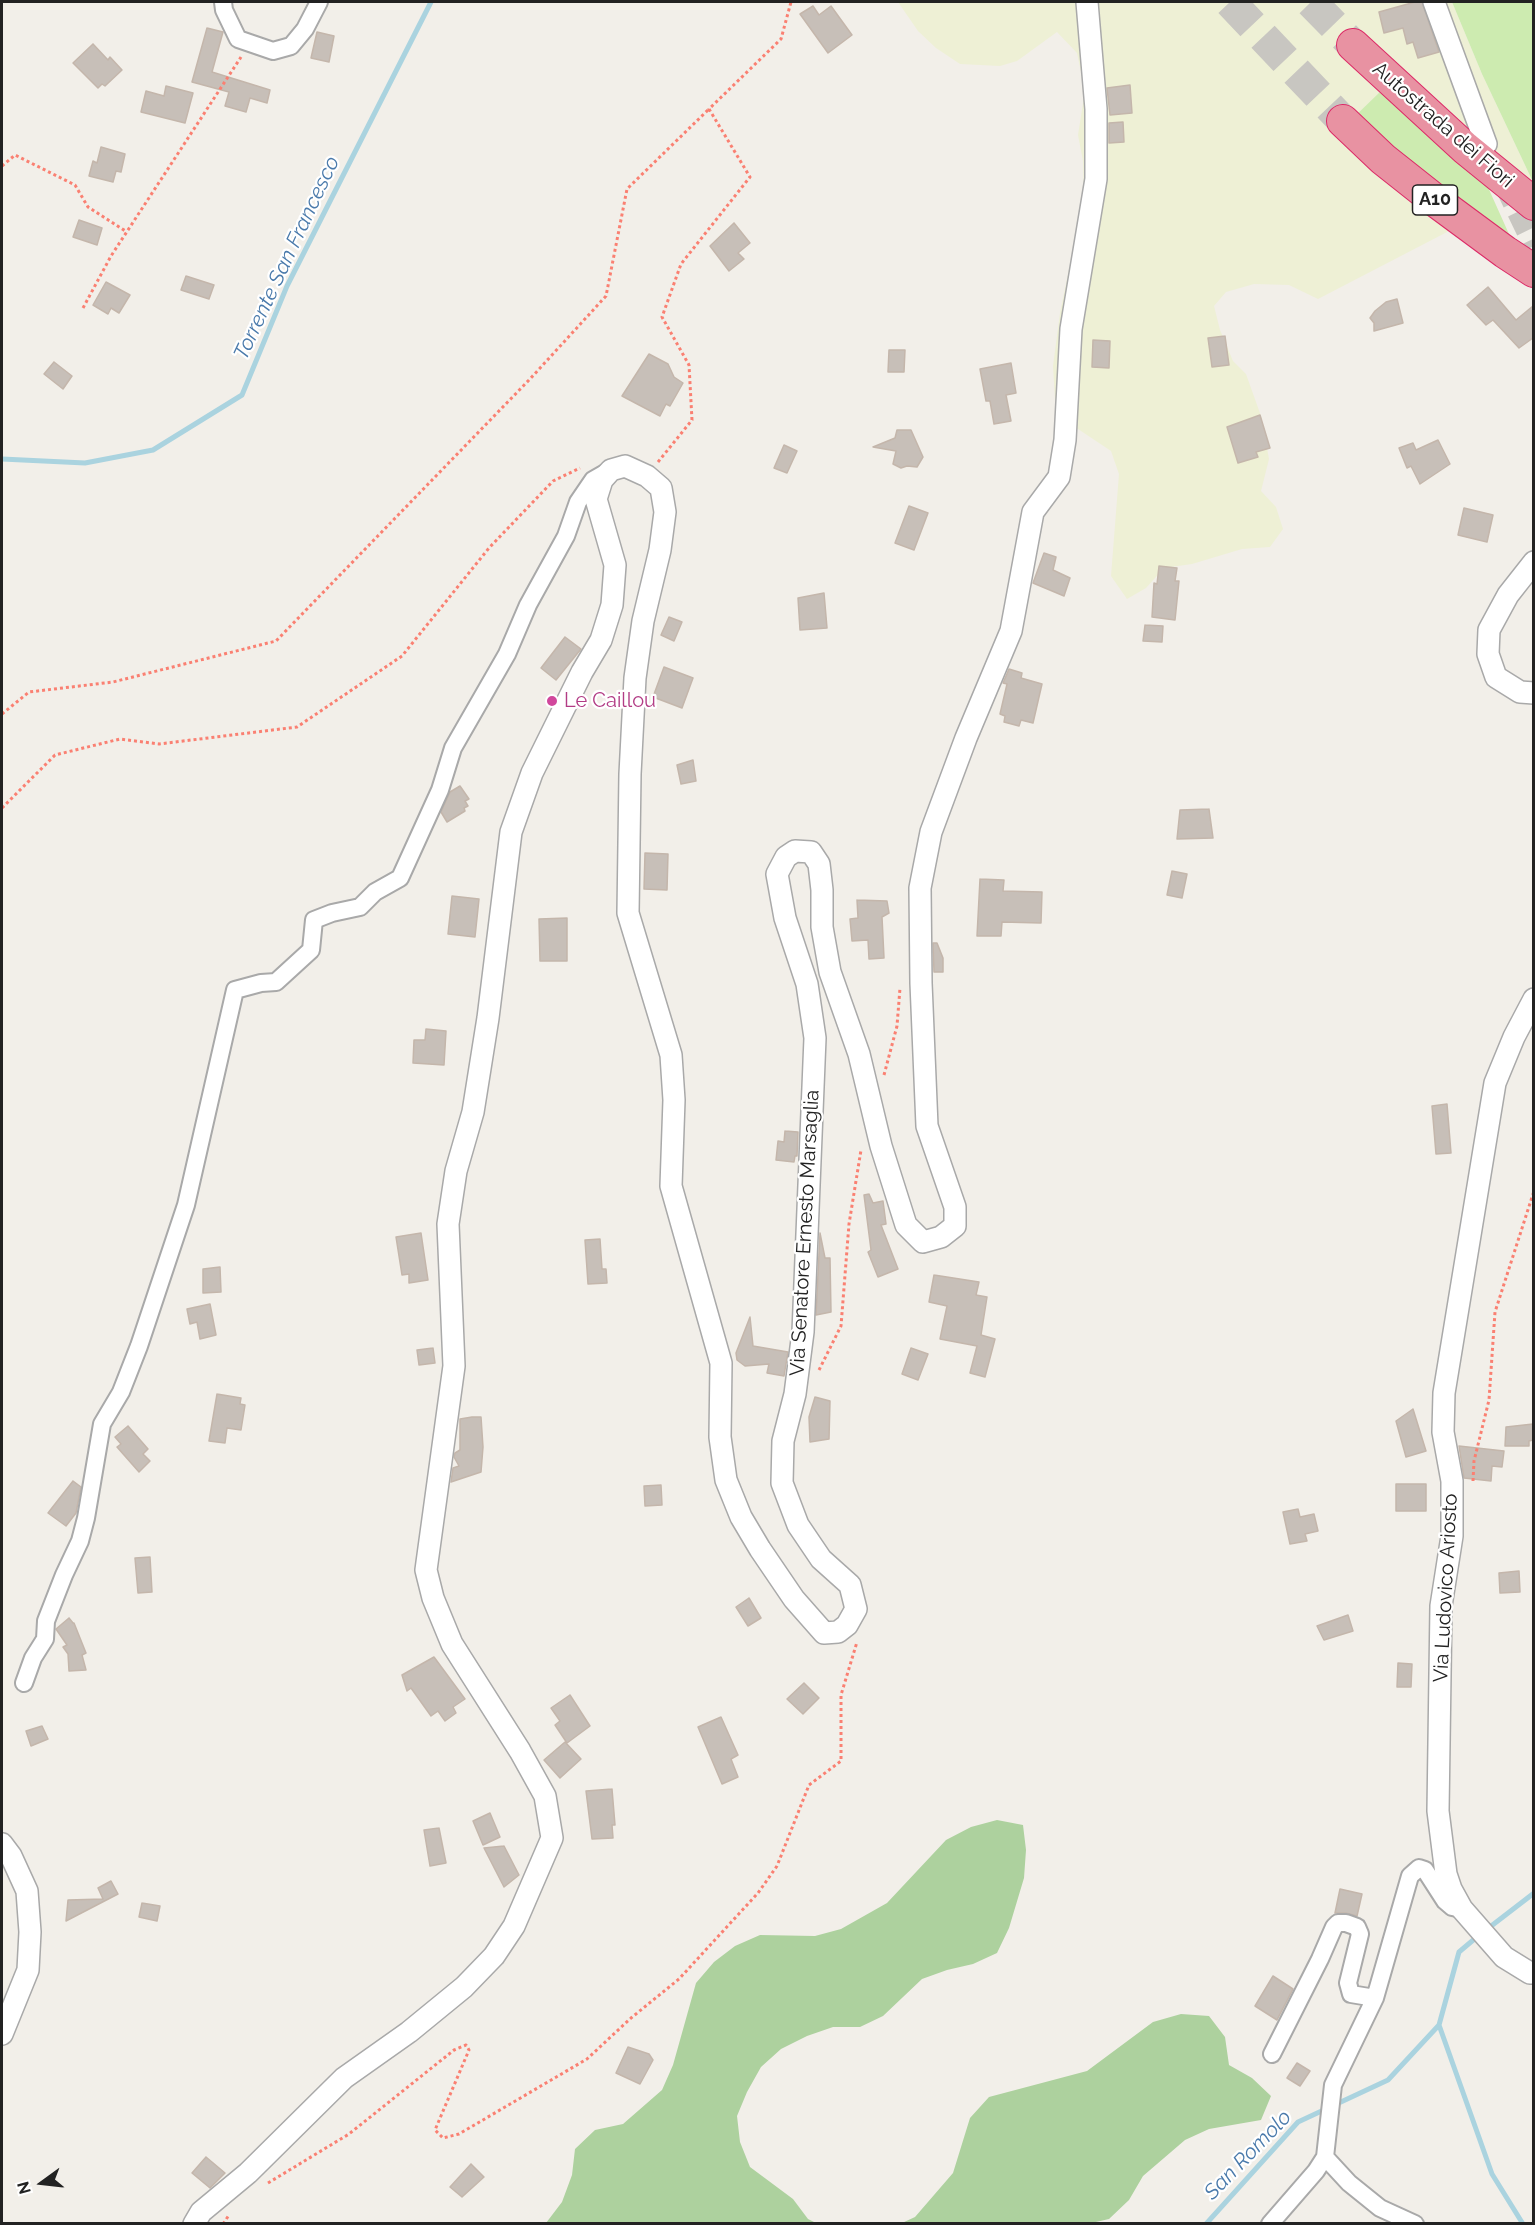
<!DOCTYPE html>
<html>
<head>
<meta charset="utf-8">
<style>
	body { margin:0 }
	#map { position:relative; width:1535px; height:2225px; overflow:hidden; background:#f2efe9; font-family:Raleway,sans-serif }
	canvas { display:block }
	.frame { position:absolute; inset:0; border:3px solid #222; pointer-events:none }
	.north { position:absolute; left:12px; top:2153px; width:60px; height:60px; -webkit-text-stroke:4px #fff; paint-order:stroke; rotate:255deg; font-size:16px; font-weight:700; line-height:24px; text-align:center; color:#222 }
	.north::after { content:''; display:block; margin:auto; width:21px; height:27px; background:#222; clip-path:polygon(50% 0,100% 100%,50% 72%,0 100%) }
</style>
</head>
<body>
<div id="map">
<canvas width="1535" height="2225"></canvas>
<div class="frame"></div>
<div class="north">N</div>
</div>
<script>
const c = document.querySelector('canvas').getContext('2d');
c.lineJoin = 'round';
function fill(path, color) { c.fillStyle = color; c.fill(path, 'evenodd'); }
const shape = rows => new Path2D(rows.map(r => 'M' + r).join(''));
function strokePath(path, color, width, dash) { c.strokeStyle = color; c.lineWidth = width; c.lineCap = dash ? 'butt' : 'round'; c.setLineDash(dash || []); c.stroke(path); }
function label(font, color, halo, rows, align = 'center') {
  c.font = font + ' Raleway,sans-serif'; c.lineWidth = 4.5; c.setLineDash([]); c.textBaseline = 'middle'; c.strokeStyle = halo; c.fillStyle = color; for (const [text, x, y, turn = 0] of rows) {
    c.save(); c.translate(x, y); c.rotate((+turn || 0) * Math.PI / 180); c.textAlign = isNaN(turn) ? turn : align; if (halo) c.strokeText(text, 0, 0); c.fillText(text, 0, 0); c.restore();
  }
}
const farmland = shape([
	[898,2,1452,2,1482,74,1533,182,1533,188,1382,90,1354,117,1451,230,1318,299,1289,285,1254,284,1226,292,1214,306,1220,330,1233,361,1246,374,1261,416,1269,459,1261,491,1276,507,1283,529,1270,547,1242,549,1192,564,1164,568,1146,588,1127,599,1111,576,1119,474,1111,451,1063,419,1055,399,1053,366,1060,313,1084,198,1083,161,1078,135,1085,91,1077,53,1057,32,1017,61,1000,66,960,64,936,48,918,31]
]);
const grass = shape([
	[1452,2,1533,2,1533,182,1482,74],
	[1382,90,1487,185,1513,243,1354,117]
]);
const forest = shape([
	[997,1820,1023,1825,1026,1850,1024,1878,1009,1928,997,1953,973,1964,947,1970,922,1979,883,2016,860,2027,833,2027,807,2036,781,2049,761,2067,747,2092,737,2116,740,2142,750,2167,793,2199,808,2219,816,2223,546,2223,562,2202,572,2175,575,2149,595,2130,623,2124,662,2090,673,2065,696,1983,714,1962,735,1946,760,1935,815,1936,841,1929,887,1903,946,1840,971,1827],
	[1181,2014,1209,2016,1225,2037,1229,2065,1252,2078,1271,2096,1261,2120,1209,2129,1185,2140,1143,2176,1129,2200,1109,2219,1087,2224,902,2223,915,2217,953,2173,970,2118,989,2097,1087,2071,1153,2022]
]);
const stream = shape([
	[2,459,85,463,153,450,242,395,287,286,431,2],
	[1486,1930,1534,1893],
	[1439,2025,1492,2174,1523,2224],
	[1206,2224,1298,2122,1388,2080,1439,2025,1459,1952,1478,1936]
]);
const building = shape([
	[1415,2,1422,2,1439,52,1418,58,1413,42,1407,44,1403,28,1384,33,1379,12,1415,2],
	[813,6,819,15,831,6,852,35,828,53,800,14,813,6],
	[207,28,223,32,212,72,270,90,267,103,250,98,246,112,225,106,229,92,192,82,207,28],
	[317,32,334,36,329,62,311,58,317,32],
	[93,44,108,60,110,57,122,70,105,86,102,84,98,88,73,63,93,44],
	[1130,85,1132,113,1110,115,1107,88,1130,85],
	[166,86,193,93,185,123,141,112,146,91,164,96,166,86],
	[1123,122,1124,142,1109,143,1109,123,1123,122],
	[101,147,125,154,121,172,116,171,113,182,89,176,93,161,97,163,101,147],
	[79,220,102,228,97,245,73,237,79,220],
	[734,223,750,243,738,253,744,259,729,271,710,246,734,223],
	[186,276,214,285,209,299,181,290,186,276],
	[106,282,130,295,119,313,111,308,108,314,93,305,106,282],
	[1488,287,1516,320,1533,306,1533,338,1519,348,1493,320,1486,325,1467,305,1488,287],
	[1397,299,1403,323,1374,331,1374,323,1370,318,1375,311,1386,302,1397,299],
	[1225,336,1229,365,1212,367,1208,338,1225,336],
	[1093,340,1110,341,1109,368,1092,367,1093,340],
	[889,350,905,350,904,372,888,372,889,350],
	[649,354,668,364,674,377,683,383,670,406,666,404,660,416,622,396,649,354],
	[54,362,72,376,63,389,44,374,54,362],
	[1011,363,1016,393,1006,395,1011,421,994,424,990,401,986,401,980,369,1011,363],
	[1260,415,1270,448,1256,452,1258,457,1238,463,1227,427,1260,415],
	[897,430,911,430,923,457,917,467,907,466,901,468,893,464,896,451,873,447,895,438,897,430],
	[1438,440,1450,464,1420,484,1411,466,1407,468,1399,448,1413,443,1416,450,1438,440],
	[784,445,797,451,787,473,774,468,784,445],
	[909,506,928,513,914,550,895,543,909,506],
	[1464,508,1493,515,1487,542,1458,535,1464,508],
	[1044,553,1056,557,1053,570,1070,578,1064,596,1033,583,1044,553],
	[1159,566,1177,568,1175,581,1179,581,1175,620,1152,617,1154,583,1157,584,1159,566],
	[824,593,827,628,800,630,798,598,824,593],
	[669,617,682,622,674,641,661,635,669,617],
	[1145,625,1163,626,1162,642,1143,641,1145,625],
	[565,637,581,649,556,680,541,668,565,637],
	[664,667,693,678,682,708,653,697,664,667],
	[1009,669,1022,673,1021,678,1042,684,1033,723,1021,720,1019,726,1004,722,1005,716,1000,714,1007,684,1003,683,1009,669],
	[693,760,696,781,681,784,677,765,693,760],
	[460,786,469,799,465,801,468,806,464,808,465,811,447,822,441,812,450,792,460,786],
	[1209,809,1213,838,1177,839,1180,810,1209,809],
	[645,853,668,854,667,890,644,889,645,853],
	[1172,871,1187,874,1182,898,1167,895,1172,871],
	[980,879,1004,880,1003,891,1042,892,1041,923,1002,922,1001,936,977,936,980,879],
	[452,896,479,899,475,937,448,934,452,896],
	[857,900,887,901,889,913,882,917,884,958,869,959,868,940,852,941,850,919,858,918,857,900],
	[567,918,567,961,540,961,539,919,567,918],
	[933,943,937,943,943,958,943,972,934,972,933,943],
	[426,1029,446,1031,444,1065,413,1063,414,1040,425,1040,426,1029],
	[1447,1104,1451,1153,1436,1154,1432,1106,1447,1104],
	[785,1131,798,1132,797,1156,795,1156,794,1162,776,1160,778,1141,784,1142,785,1131],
	[869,1194,873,1203,883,1201,886,1224,881,1225,898,1269,878,1277,868,1252,871,1250,864,1195,869,1194],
	[421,1233,428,1280,409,1283,409,1274,402,1275,396,1237,421,1233],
	[820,1233,825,1258,830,1258,831,1312,816,1315,820,1233],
	[600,1239,602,1269,606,1269,607,1283,588,1284,585,1240,600,1239],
	[220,1267,221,1292,203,1293,203,1269,220,1267],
	[934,1275,979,1282,976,1295,987,1297,981,1335,995,1339,985,1377,970,1373,977,1346,940,1339,947,1306,929,1302,934,1275],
	[210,1304,216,1335,200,1339,197,1322,190,1324,187,1309,210,1304],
	[750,1317,753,1346,788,1352,784,1376,767,1373,769,1364,745,1366,737,1360,736,1353,750,1317],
	[433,1348,435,1363,419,1365,417,1350,433,1348],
	[911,1348,928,1354,918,1380,902,1374,911,1348],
	[217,1394,241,1398,240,1404,245,1405,241,1430,227,1428,225,1443,209,1441,217,1394],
	[815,1397,830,1401,829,1439,810,1442,809,1417,815,1397],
	[1413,1409,1426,1451,1406,1457,1396,1421,1413,1409],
	[472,1417,481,1417,483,1447,481,1472,451,1482,453,1468,459,1466,454,1457,455,1453,460,1450,460,1419,472,1417],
	[1533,1424,1533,1440,1529,1441,1529,1446,1505,1446,1506,1427,1533,1424],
	[128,1426,148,1449,143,1454,150,1461,139,1472,117,1447,121,1444,115,1437,128,1426],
	[1459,1446,1504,1451,1502,1467,1492,1466,1491,1481,1464,1478,1459,1446],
	[73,1481,81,1487,76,1513,66,1526,48,1513,73,1481],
	[1396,1484,1426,1484,1426,1511,1396,1511,1396,1484],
	[661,1485,662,1505,645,1506,644,1486,661,1485],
	[1298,1509,1300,1517,1314,1514,1318,1531,1305,1534,1307,1541,1290,1544,1283,1512,1298,1509],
	[150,1557,152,1592,138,1593,135,1558,150,1557],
	[1519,1571,1520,1592,1500,1593,1499,1573,1519,1571],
	[749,1598,761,1618,748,1626,736,1607,749,1598],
	[1348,1615,1353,1631,1324,1640,1317,1626,1348,1615],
	[69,1618,73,1623,74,1623,86,1653,82,1655,86,1670,69,1671,68,1654,63,1647,67,1645,56,1629,69,1618],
	[434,1657,465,1699,453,1707,456,1713,445,1721,438,1711,431,1716,411,1688,407,1691,402,1675,434,1657],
	[1398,1663,1412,1664,1411,1687,1397,1687,1398,1663],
	[804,1683,819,1698,803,1714,787,1699,804,1683],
	[570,1695,590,1726,567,1743,555,1725,560,1721,551,1708,570,1695],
	[721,1717,738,1755,731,1759,738,1777,722,1784,698,1727,721,1717],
	[42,1726,48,1739,31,1746,26,1731,42,1726],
	[565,1742,581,1759,560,1778,544,1760,565,1742],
	[612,1789,615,1825,612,1825,613,1838,592,1839,586,1791,612,1789],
	[490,1813,500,1837,483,1845,473,1821,490,1813],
	[439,1828,446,1863,430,1866,424,1830,439,1828],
	[504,1846,519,1875,504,1887,484,1848,504,1846],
	[111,1881,118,1894,66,1921,68,1900,103,1899,98,1888,111,1881],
	[1340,1889,1362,1894,1357,1916,1346,1913,1335,1913,1340,1889],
	[142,1903,160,1906,157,1921,139,1917,142,1903],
	[1273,1976,1293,1989,1277,2020,1255,2006,1273,1976],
	[628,2047,649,2054,653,2060,640,2084,616,2073,628,2047],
	[1297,2063,1310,2071,1300,2086,1287,2078,1297,2063],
	[206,2157,225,2173,210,2188,192,2173,206,2157],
	[471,2164,484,2177,462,2197,450,2187,471,2164]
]);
const tertiaryTunnel = shape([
	[1504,184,1534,246]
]);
const motorwayTunnel = shape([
	[1230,2,1343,121],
	[1311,2,1353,45]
]);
const path = shape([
	[2,166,15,155,75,185,88,207,127,232],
	[83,308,111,256,241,57],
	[658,462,692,420,689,365,662,317,681,264,750,177,709,109,781,39,791,2],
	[2,714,29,692,113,682,276,641,530,379,606,296,627,189,709,109],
	[2,808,55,755,120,739,159,744,297,727,402,656,489,548,553,481,580,468],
	[884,1075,897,1026,900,988],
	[819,1370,841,1326,849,1224,861,1150],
	[1473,1481,1474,1461,1489,1400,1495,1312,1534,1191],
	[268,2183,349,2134,454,2050,466,2045,469,2050,435,2130,443,2138,459,2134,587,2059,631,2018,679,1979,758,1893,777,1866,809,1785,841,1761,841,1695,857,1642],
	[223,2224,229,2215]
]);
const minor = shape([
	[223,2,224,10,238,39,273,51,291,46,305,29,319,2],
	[24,1683,33,1658,45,1639,46,1621,64,1575,80,1541,86,1518,102,1424,121,1392,139,1346,186,1205,235,990,261,983,276,982,311,950,314,920,332,913,360,907,375,892,400,878,440,790,453,748,507,654,528,605,566,536,578,502,593,480,607,472],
	[1272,2054,1320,1959,1334,1927,1338,1923,1346,1923,1357,1927,1360,1934,1348,1983,1351,1994,1375,1998],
	[1325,2157,1349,2183,1380,2208,1415,2224],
	[1270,2224,1316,2171,1325,2157,1333,2085,1375,1998,1410,1876,1419,1868,1425,1870,1445,1901,1452,1907,1462,1909]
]);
const tertiary = shape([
	[1434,2,1486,144],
	[1534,562,1508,595,1489,630,1488,654,1496,677,1520,692,1534,693],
	[1534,999,1514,1037,1495,1083,1444,1393,1443,1432,1452,1481,1452,1536,1441,1606,1438,1811,1446,1874,1451,1889,1462,1909,1504,1957,1530,1973,1534,1972],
	[2,1844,11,1856,27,1891,30,1932,28,1970,2,2034],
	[194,2224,201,2212,248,2173,344,2078,409,2032,464,1987,494,1956,514,1926,552,1838,545,1796,520,1751,452,1644,433,1598,426,1570,454,1366,448,1224,456,1171,473,1112,488,1018,511,832,532,773,582,672,601,640,612,605,615,565,596,499,602,480,611,470,625,466,647,476,661,488,665,512,660,550,643,621,635,678,630,774,628,913,671,1055,674,1100,671,1186,721,1363,720,1437,726,1480,741,1517,760,1549,794,1599,824,1633,838,1632,847,1625,856,1609,850,1585,821,1559,798,1525,782,1483,783,1441,795,1394,803,1332,815,1038,807,984,785,918,777,874,786,857,795,851,811,852,819,864,822,890,822,927,830,972,859,1054,881,1146,906,1225,923,1242,941,1237,955,1226,955,1207,927,1126,921,983,920,888,931,832,966,738,1011,631,1033,512,1059,477,1065,440,1071,329,1096,179,1096,109,1087,2]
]);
const motorway = shape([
	[1353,45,1465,148,1534,204],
	[1343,121,1383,159,1436,201,1505,252,1534,271]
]);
const markers = [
	[552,701,6,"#d1479c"]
];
const shields = [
	[1435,200,45]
];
const shieldNames = [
	["A10",1435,200]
];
const streetNames = [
	["Autostrada dei Fiori",1443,125,41],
	["Via Senatore Ernesto Marsaglia",805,1233,-87],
	["Via Ludovico Ariosto",1446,1588,-87]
];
const hotelNames = [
	["Le Caillou",564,701]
];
const waterNames = [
	["Torrente San Francesco",287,258,-65],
	["San Romolo",1248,2155,-46]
];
fill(farmland, '#eef0d5');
fill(grass, '#cdebb0');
fill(forest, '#add19e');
strokePath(stream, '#aad3df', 5);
fill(building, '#c7bfb8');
strokePath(building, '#c4b6ab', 1.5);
strokePath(tertiaryTunnel, '#c8c6c1', 21, [21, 10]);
strokePath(motorwayTunnel, '#c8c6c1', 32, [32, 16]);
strokePath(minor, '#a9a9a9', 20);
strokePath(tertiary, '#a9a9a9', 24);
strokePath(motorway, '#dc2a67', 34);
strokePath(path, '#fa8072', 3, [3, 3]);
strokePath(minor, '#fff', 16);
strokePath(tertiary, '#fff', 21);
strokePath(motorway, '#e892a2', 32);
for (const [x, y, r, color] of markers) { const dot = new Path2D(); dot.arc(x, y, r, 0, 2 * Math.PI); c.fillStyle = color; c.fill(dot); strokePath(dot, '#fff', 2); }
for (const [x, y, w] of shields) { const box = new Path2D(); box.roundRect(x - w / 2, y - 15, w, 30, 4.5); c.fillStyle = '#fff'; c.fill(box); strokePath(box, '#222', 1.5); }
label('bold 18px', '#222', null, shieldNames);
label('20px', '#222', '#fff', streetNames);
label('20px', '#b23c85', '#fff', hotelNames, 'left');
label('italic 21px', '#4a7aab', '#fff', waterNames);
</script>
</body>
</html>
